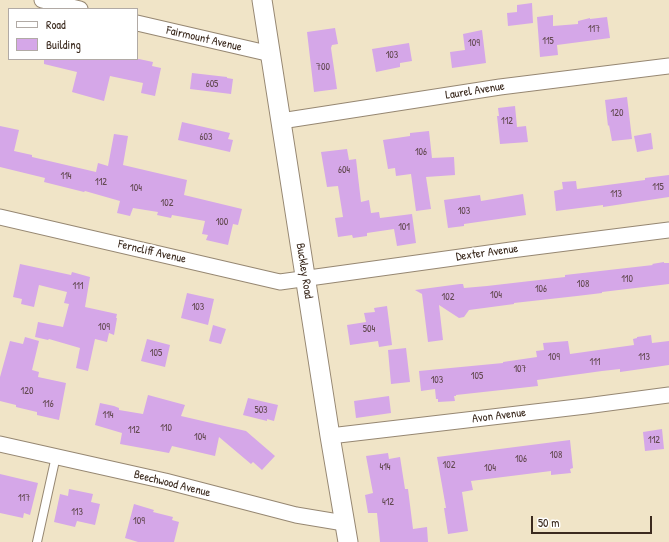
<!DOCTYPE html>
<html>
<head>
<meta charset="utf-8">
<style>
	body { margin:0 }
	#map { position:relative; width:669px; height:542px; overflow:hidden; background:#f0e4c7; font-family:"Patrick Hand",sans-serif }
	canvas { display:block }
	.legend { position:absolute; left:8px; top:8px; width:130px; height:52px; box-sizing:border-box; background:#fff; border:1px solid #b1aaa5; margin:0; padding:5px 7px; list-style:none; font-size:12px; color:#3b2a1e }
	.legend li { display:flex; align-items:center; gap:8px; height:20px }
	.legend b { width:20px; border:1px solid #b1aaa5 }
	.scale { position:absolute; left:531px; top:516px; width:121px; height:18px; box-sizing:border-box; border:2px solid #3b2a1e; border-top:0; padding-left:5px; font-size:12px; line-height:14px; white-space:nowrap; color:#3b2a1e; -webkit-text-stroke:3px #fff; paint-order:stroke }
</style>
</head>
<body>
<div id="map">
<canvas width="669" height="542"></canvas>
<ul class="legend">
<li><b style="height:5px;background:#fff"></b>Road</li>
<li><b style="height:11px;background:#d5a7e8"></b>Building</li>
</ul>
<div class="scale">50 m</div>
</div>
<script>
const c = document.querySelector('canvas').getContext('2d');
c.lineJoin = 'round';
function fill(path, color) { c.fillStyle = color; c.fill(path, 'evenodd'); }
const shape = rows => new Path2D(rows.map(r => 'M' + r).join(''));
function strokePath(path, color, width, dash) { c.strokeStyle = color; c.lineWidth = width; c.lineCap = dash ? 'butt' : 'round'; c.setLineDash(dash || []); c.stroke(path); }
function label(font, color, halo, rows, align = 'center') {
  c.font = font + ' "Patrick Hand",sans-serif'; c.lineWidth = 4; c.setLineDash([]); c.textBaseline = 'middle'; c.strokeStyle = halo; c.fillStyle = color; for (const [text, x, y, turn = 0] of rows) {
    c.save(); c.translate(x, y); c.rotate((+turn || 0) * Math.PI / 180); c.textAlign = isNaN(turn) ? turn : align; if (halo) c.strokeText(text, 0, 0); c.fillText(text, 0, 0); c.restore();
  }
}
const building = shape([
	[532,3,533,23,508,26,507,13,517,12,517,5],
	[553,15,553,26,578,24,578,21,590,18,590,19,607,17,610,38,557,45,558,55,540,57,537,17],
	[335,28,338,44,332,45,331,48,337,89,314,92,307,32],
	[482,30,486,63,452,68,450,52,465,50,463,34],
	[409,43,412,61,400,63,400,67,376,72,372,49],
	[44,59,139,59,153,62,152,66,161,68,155,96,141,93,143,83,110,76,104,101,72,92,77,72,44,64],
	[192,73,227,77,227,78,233,79,231,94,190,89],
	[627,97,632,139,612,141,609,125,608,126,605,100],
	[515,106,517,127,526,126,528,142,500,144,497,116,499,116,498,108],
	[182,122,230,133,228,139,233,140,230,152,178,140],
	[0,126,19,130,14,151,32,155,32,157,96,172,98,163,108,166,114,134,128,136,123,165,187,180,184,195,242,209,238,225,233,224,228,245,206,240,208,235,202,234,205,221,172,215,171,218,157,215,158,212,133,208,130,216,117,213,120,201,85,191,84,192,44,182,45,178,0,167],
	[429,131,432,158,454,157,455,175,426,177,431,209,416,211,411,174,396,176,395,168,388,169,383,140,410,136,410,133],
	[651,133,653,149,637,152,634,136],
	[347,149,349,160,356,159,361,202,369,200,371,213,379,212,380,218,412,214,416,243,397,246,394,229,367,233,367,236,353,238,352,235,338,237,335,218,343,217,338,186,327,187,321,152],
	[669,175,669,197,603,207,603,205,556,211,554,191,563,189,562,182,576,181,577,189,645,180,645,178],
	[523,194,526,215,464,224,464,226,448,228,444,200,480,195,481,201],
	[664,262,664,263,669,263,669,284,602,292,602,293,577,296,514,303,514,304,469,310,464,317,459,318,439,305,443,340,428,342,422,294,415,290,460,284,463,284,464,288,487,286,565,277,565,275,653,265,652,264],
	[20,264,71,275,72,272,90,277,85,307,117,314,116,318,117,318,114,335,109,333,107,342,95,339,88,371,76,368,80,348,49,339,48,340,35,337,38,322,63,327,69,304,64,303,67,292,39,285,34,307,21,304,22,299,13,297],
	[187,293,214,299,208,325,181,318],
	[387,306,392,345,379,347,378,341,350,345,347,325,366,322,364,313,375,312,374,308],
	[213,325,226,329,221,344,209,341],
	[651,335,652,343,669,341,669,365,620,372,620,369,602,371,537,380,538,386,456,395,456,396,454,396,455,401,438,402,438,399,436,399,435,389,421,391,419,371,503,363,503,362,537,357,536,351,544,350,543,343,568,341,570,354,634,345,633,339,637,338,637,337],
	[25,337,39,341,32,370,39,372,38,377,66,383,59,420,37,415,37,412,16,407,16,405,0,401,0,377,10,341,23,344],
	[147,339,170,345,165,367,141,361],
	[406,348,410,382,391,384,388,350],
	[148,395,185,405,181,416,246,431,275,456,262,470,253,462,251,464,219,437,215,456,172,446,169,453,120,444,122,433,95,425,100,403,114,406,119,408,119,410,143,414],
	[389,396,391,413,356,418,354,401],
	[248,398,278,405,274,421,267,419,267,421,243,415],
	[662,429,664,449,645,451,643,432],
	[570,440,573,468,570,469,571,473,551,475,551,471,471,481,473,490,462,492,468,531,448,534,444,508,446,508,437,457],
	[388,453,389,459,400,457,405,489,408,489,413,529,427,527,428,542,380,542,377,513,368,513,365,495,373,493,366,456],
	[0,474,38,483,30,515,24,513,23,518,0,513],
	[69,489,93,494,91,502,100,504,95,525,77,521,75,527,54,522,60,494,68,496],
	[134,504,154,510,153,512,173,517,172,520,179,522,174,542,138,542,125,538]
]);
const service = shape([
	[37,542,56,456]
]);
const minor = shape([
	[42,0,80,9],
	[137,23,271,54],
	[281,121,500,87,669,66],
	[0,217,280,282,511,250,669,230],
	[330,436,586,406,669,395],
	[0,444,165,481,296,515,344,523]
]);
const tertiary = shape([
	[262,0,330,436,348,542]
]);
const numberNames = [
	["117",594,29],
	["115",548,41],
	["109",474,43],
	["103",392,55],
	["700",323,67],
	["605",212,84],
	["120",617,113],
	["112",507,121],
	["603",206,137],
	["106",421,152],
	["604",344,170],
	["114",66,176],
	["112",101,182],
	["115",658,187],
	["104",136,188],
	["113",616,194],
	["102",167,203],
	["103",464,211],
	["100",222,222],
	["101",404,227],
	["110",627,279],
	["108",583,284],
	["111",78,286],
	["106",541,289],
	["104",496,295],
	["102",448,297],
	["103",198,307],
	["109",104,327],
	["504",369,329],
	["105",156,353],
	["109",554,357],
	["113",644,357],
	["111",595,362],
	["107",520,369],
	["105",477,376],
	["103",437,380],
	["120",27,391],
	["116",48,404],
	["503",261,410],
	["114",108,415],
	["110",166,428],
	["112",134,430],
	["104",200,437],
	["112",654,440],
	["108",556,455],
	["106",521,459],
	["102",449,465],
	["414",385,467],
	["104",490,468],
	["117",24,498],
	["412",388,502],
	["113",77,512],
	["109",139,521]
];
const streetNames = [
	["Fairmount Avenue",204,39,13],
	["Laurel Avenue",475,91,-9],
	["Ferncliff Avenue",152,252,13],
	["Dexter Avenue",487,253,-8],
	["Buckley Road",304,271,81],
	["Avon Avenue",499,416,-7],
	["Beechwood Avenue",172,484,14]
];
fill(building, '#d5a7e8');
strokePath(service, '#968772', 10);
strokePath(minor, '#968772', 17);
strokePath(tertiary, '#968772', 21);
strokePath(service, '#fff', 8);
strokePath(minor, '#fff', 15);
strokePath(tertiary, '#fff', 19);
label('10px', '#624950', null, numberNames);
label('12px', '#3b2a1e', '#fff', streetNames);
</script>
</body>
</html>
